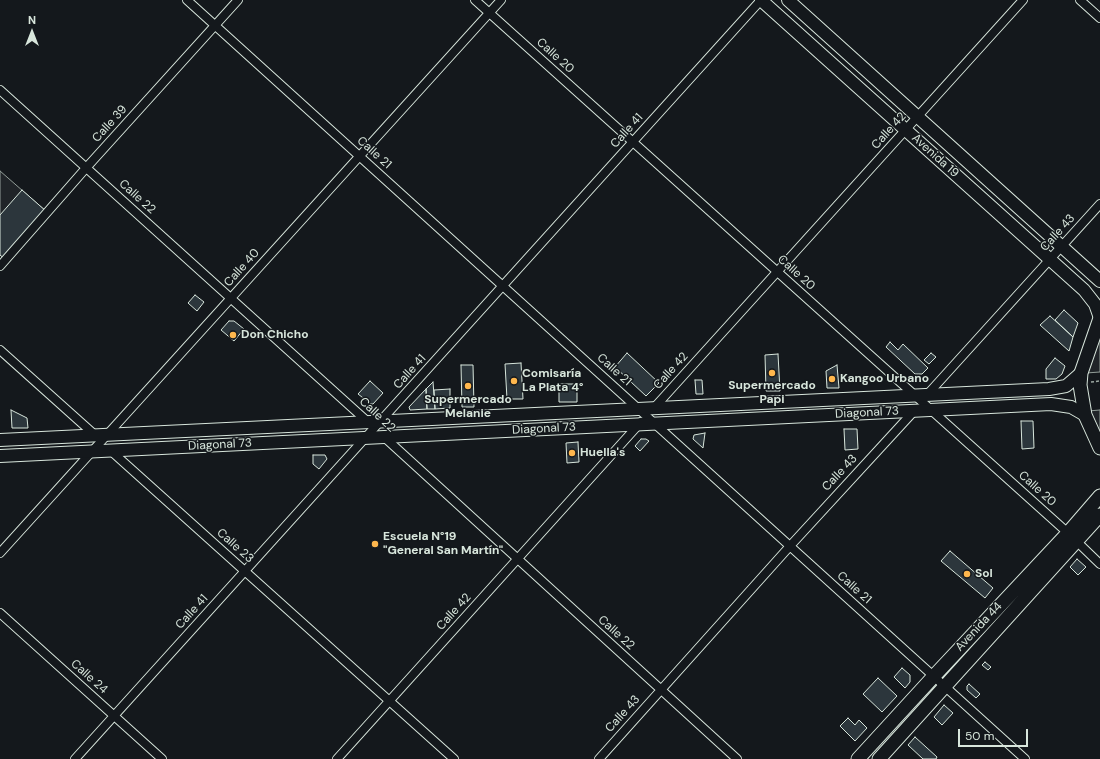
<!DOCTYPE html>
<html>
<head>
<meta charset="utf-8">
<style>
	body { margin:0 }
	#map { position:relative; width:1100px; height:759px; overflow:hidden; background:#14181c; font-family:"DM Sans",sans-serif }
	canvas { display:block }
	.north { position:absolute; left:12px; top:12px; width:40px; height:40px; -webkit-text-stroke:3px #14181c; paint-order:stroke; rotate:0deg; font-size:11px; font-weight:700; line-height:16px; text-align:center; color:#d8e6dc }
	.north::after { content:''; display:block; margin:auto; width:14px; height:18px; background:#d8e6dc; clip-path:polygon(50% 0,100% 100%,50% 72%,0 100%) }
	.scale { position:absolute; left:958px; top:729px; width:70px; height:18px; box-sizing:border-box; border:2px solid #d8e6dc; border-top:0; padding-left:5px; font-size:12px; line-height:14px; white-space:nowrap; color:#d8e6dc; -webkit-text-stroke:3px #14181c; paint-order:stroke }
</style>
</head>
<body>
<div id="map">
<canvas width="1100" height="759"></canvas>
<div class="north">N</div>
<div class="scale">50 m</div>
</div>
<script>
const c = document.querySelector('canvas').getContext('2d');
c.lineJoin = 'round';
function fill(path, color) { c.fillStyle = color; c.fill(path, 'evenodd'); }
const shape = rows => new Path2D(rows.map(r => 'M' + r).join(''));
function strokePath(path, color, width, dash) { c.strokeStyle = color; c.lineWidth = width; c.lineCap = dash ? 'butt' : 'round'; c.setLineDash(dash || []); c.stroke(path); }
function label(font, color, halo, rows, align = 'center') {
  c.font = font + ' "DM Sans",sans-serif'; c.lineWidth = 3; c.setLineDash([]); c.textBaseline = 'middle'; c.strokeStyle = halo; c.fillStyle = color; for (const [text, x, y, turn = 0] of rows) {
    c.save(); c.translate(x, y); c.rotate((+turn || 0) * Math.PI / 180); c.textAlign = isNaN(turn) ? turn : align; if (halo) c.strokeText(text, 0, 0); c.fillText(text, 0, 0); c.restore();
  }
}
const green = shape([
	[0,171,47,212,0,254,0,171],
	[1100,335,1100,372,1086,373,1100,335],
	[1100,410,1100,435,1088,411,1100,410]
]);
const building = shape([
	[22,190,47,212,6,260,0,255,0,215,22,190],
	[195,295,204,302,197,311,188,303,195,295],
	[1064,310,1078,323,1073,337,1055,320,1064,310],
	[1050,316,1073,337,1069,351,1040,325,1050,316],
	[229,321,234,321,244,329,234,341,221,330,229,321],
	[890,342,898,350,903,344,928,368,922,374,915,374,886,347,890,342],
	[627,353,659,383,646,396,615,367,627,353],
	[931,353,936,357,929,364,924,360,931,353],
	[778,354,780,391,766,391,765,355,778,354],
	[1055,358,1065,366,1062,374,1056,379,1046,379,1046,369,1055,358],
	[521,363,523,399,507,399,505,364,521,363],
	[461,365,473,365,474,407,462,407,461,365],
	[837,365,839,388,827,388,826,371,837,365],
	[695,380,702,380,703,394,696,394,695,380],
	[370,381,383,393,373,404,371,404,358,394,370,381],
	[433,382,435,409,427,409,426,389,433,382],
	[560,384,577,384,577,402,559,402,559,389,561,389,560,384],
	[426,389,427,409,410,410,409,407,426,389],
	[450,389,450,408,435,409,434,390,450,389],
	[11,410,27,418,28,428,12,428,11,410],
	[1021,421,1033,421,1034,448,1022,449,1021,421],
	[844,429,857,429,858,449,845,450,844,429],
	[705,433,703,448,693,439,694,435,705,433],
	[641,439,646,439,649,441,640,451,635,446,641,439],
	[578,442,579,462,567,463,566,443,578,442],
	[313,455,325,455,327,459,319,469,313,464,313,455],
	[950,551,993,588,985,598,941,561,950,551],
	[1077,559,1086,567,1078,575,1070,567,1077,559],
	[985,662,991,667,988,670,982,665,985,662],
	[902,668,910,675,910,682,905,688,894,677,902,668],
	[878,678,897,696,882,712,863,694,878,678],
	[969,684,980,694,976,698,967,690,967,686,969,684],
	[944,705,953,713,942,725,934,717,944,705],
	[848,718,855,725,859,720,867,728,855,741,840,726,848,718],
	[915,737,937,757,936,759,923,759,908,745,915,737]
]);
const path = shape([
	[1091,382,1100,381]
]);
const street = shape([
	[187,0,1025,759],
	[475,0,1068,533,1100,564],
	[1080,0,1100,18],
	[0,90,369,423],
	[0,266,86,168,238,0],
	[0,350,96,436],
	[926,396,1100,204],
	[653,409,1023,0],
	[383,436,737,759],
	[110,450,454,759],
	[0,553,501,0],
	[0,613,162,759],
	[75,759,761,0],
	[337,759,641,422],
	[599,759,790,546,915,410]
]);
const secondary = shape([
	[761,0,1084,290,1095,304,1100,318],
	[788,0,1100,281],
	[0,440,1049,389,1066,386,1073,380,1081,373],
	[0,456,1051,404,1071,407,1085,415]
]);
const primary = shape([
	[1100,318,1081,373,1080,385,1085,415,1100,448],
	[858,759,934,676,1068,533,1100,496],
	[879,759,1100,515]
]);
const markers = [
	[233,335,4,"#ffb74d"],
	[772,373,4,"#ffb74d"],
	[832,379,4,"#ffb74d"],
	[514,381,4,"#ffb74d"],
	[468,386,4,"#ffb74d"],
	[572,453,4,"#ffb74d"],
	[375,544,4,"#ffb74d"],
	[967,574,4,"#ffb74d"]
];
const streetNames = [
	["Calle 20",555,56,42],
	["Calle 39",110,124,-48],
	["Calle 41",627,131,-48],
	["Calle 42",889,131,-48],
	["Calle 21",374,153,42],
	["Avenida 19",935,156,42],
	["Calle 22",137,197,42],
	["Calle 43",1058,233,-48],
	["Calle 40",242,268,-48],
	["Calle 20",796,273,42],
	["Calle 21",614,370,42],
	["Calle 42",671,371,-48],
	["Calle 41",410,372,-48],
	["Diagonal 73",867,413,-3],
	["Calle 22",377,415,43],
	["Diagonal 73",544,429,-3],
	["Diagonal 73",220,445,-3],
	["Calle 43",840,473,-47],
	["Calle 20",1037,489,42],
	["Calle 23",235,546,42],
	["Calle 21",854,588,42],
	["Calle 41",192,612,-48],
	["Calle 42",454,612,-48],
	["Avenida 44",979,627,-47],
	["Calle 22",616,633,42],
	["Calle 24",89,677,42],
	["Calle 43",623,714,-48]
];
const poiNames = [
	["Don Chicho",241,335],
	["Comisaría",522,374],
	["La Plata 4°",522,388],
	["Kangoo Urbano",840,379],
	["Supermercado",772,386,"center"],
	["Papi",772,400,"center"],
	["Supermercado",468,400,"center"],
	["Melanie",468,414,"center"],
	["Huella's",580,453],
	["Escuela N°19",383,537],
	["\"General San Martín\"",383,551],
	["Sol",975,574]
];
fill(green, '#202428');
strokePath(green, '#939e99', 1);
fill(building, '#2c363c');
strokePath(building, '#d8e6dc', 1);
strokePath(street, '#d8e6dc', 10);
strokePath(secondary, '#d8e6dc', 14);
strokePath(primary, '#d8e6dc', 15);
strokePath(path, '#9da8a2', 1.5, [3, 2]);
strokePath(street, '#14181c', 8);
strokePath(secondary, '#14181c', 12);
strokePath(primary, '#14181c', 13);
for (const [x, y, r, color] of markers) { const dot = new Path2D(); dot.arc(x, y, r, 0, 2 * Math.PI); c.fillStyle = color; c.fill(dot); strokePath(dot, '#14181c', 1.5); }
label('12px', '#d8e6dc', '#14181c', streetNames);
label('bold 12px', '#d8e6dc', '#14181c', poiNames, 'left');
</script>
</body>
</html>
